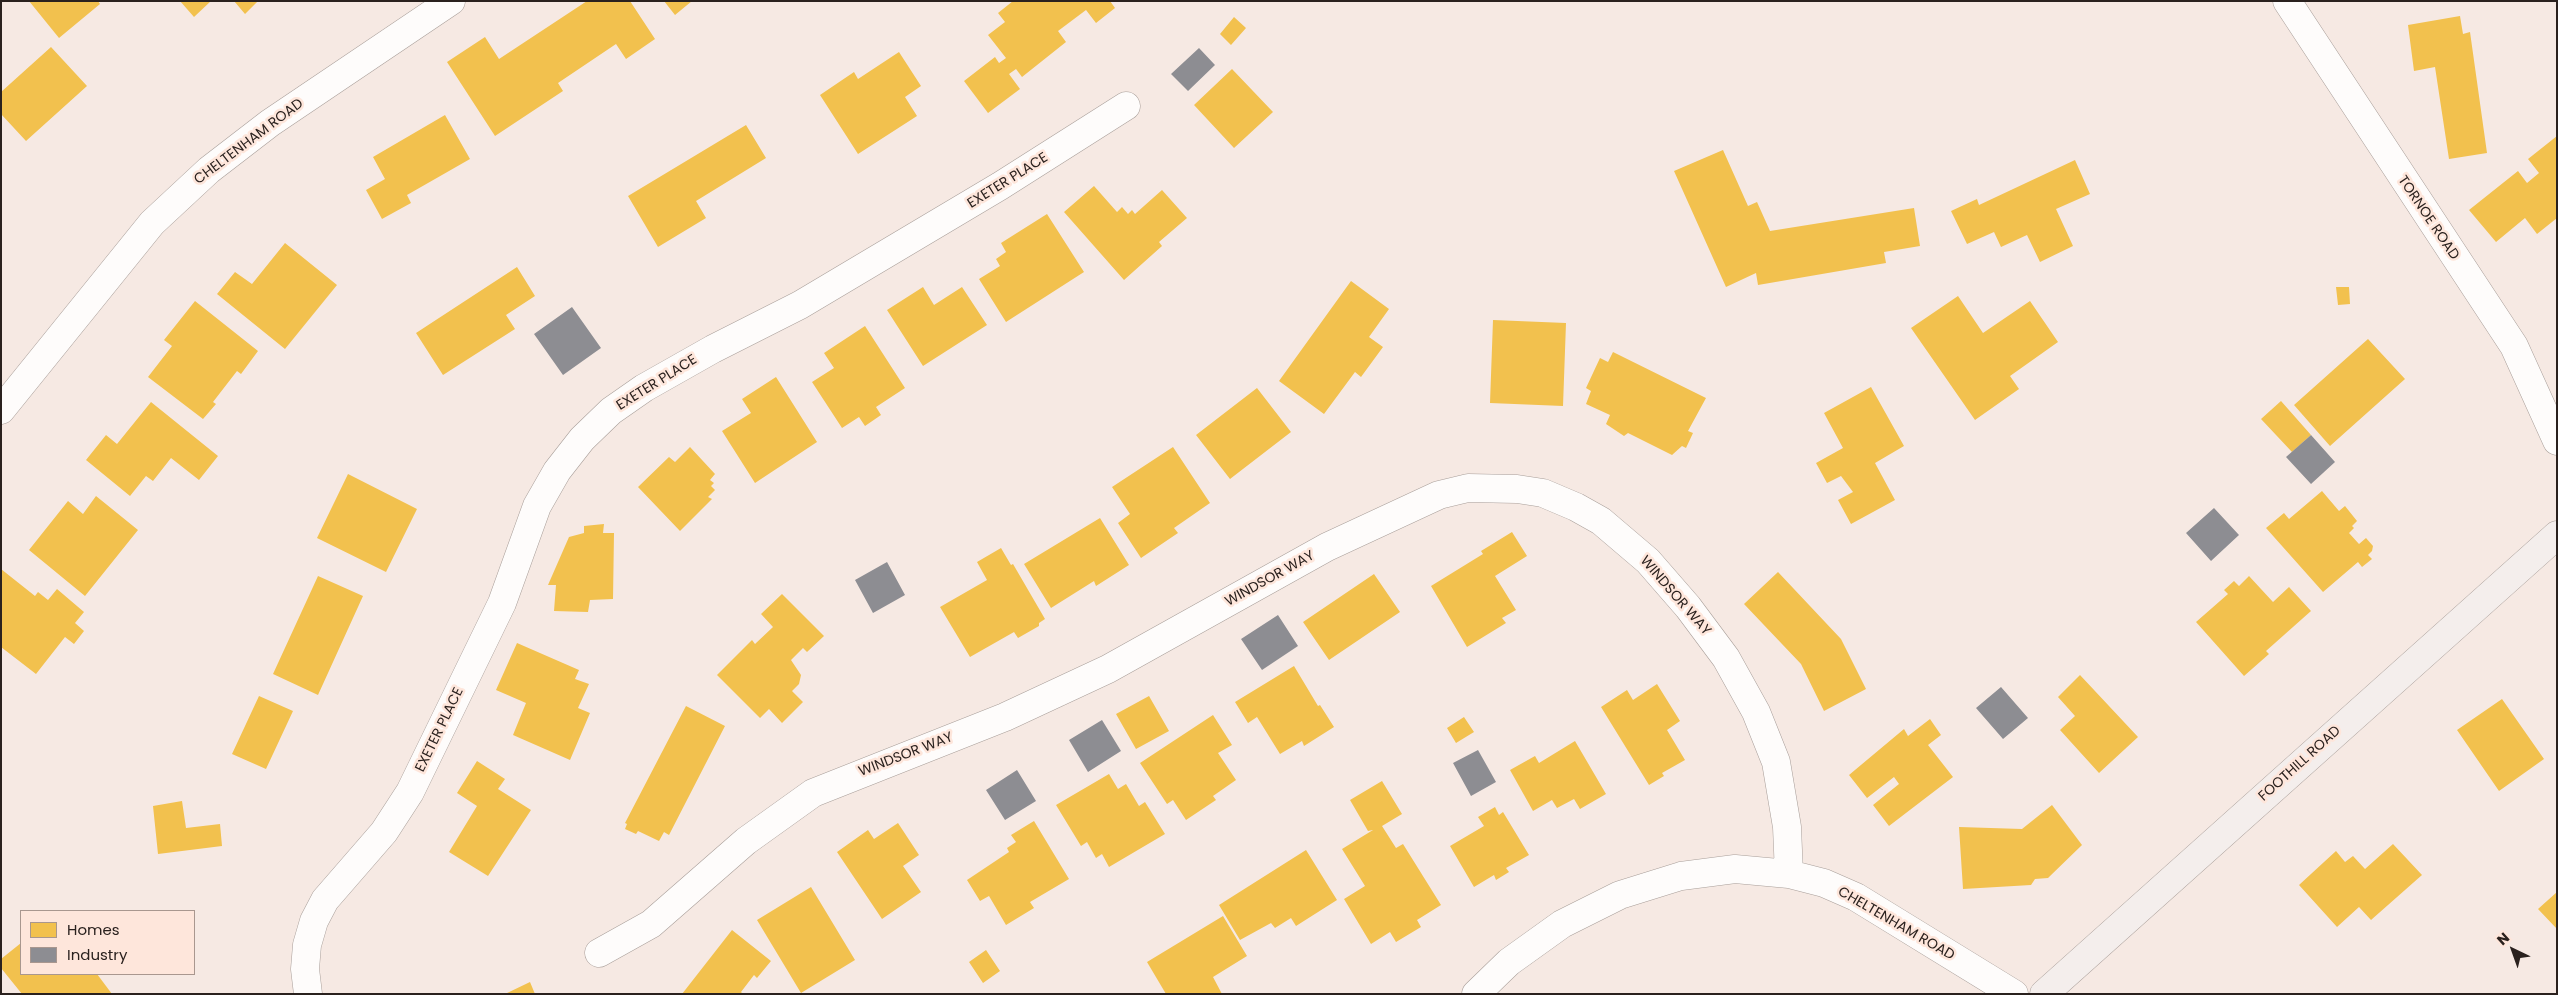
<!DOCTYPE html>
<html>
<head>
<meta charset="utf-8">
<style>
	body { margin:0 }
	#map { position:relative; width:2558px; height:995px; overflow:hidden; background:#f6e9e3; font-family:Poppins,sans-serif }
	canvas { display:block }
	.frame { position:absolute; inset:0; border:2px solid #2a211e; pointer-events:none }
	.legend { position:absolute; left:20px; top:910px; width:175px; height:65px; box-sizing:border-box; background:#fee6db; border:1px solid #a9978f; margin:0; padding:6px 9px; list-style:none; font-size:15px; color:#2a211e }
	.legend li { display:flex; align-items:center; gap:10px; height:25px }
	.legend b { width:25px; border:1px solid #a9978f }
	.north { position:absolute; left:2488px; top:925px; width:50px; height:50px; -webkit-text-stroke:4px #fee6db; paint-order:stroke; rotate:318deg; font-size:14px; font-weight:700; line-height:20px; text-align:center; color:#2a211e }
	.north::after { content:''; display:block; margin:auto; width:18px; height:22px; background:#2a211e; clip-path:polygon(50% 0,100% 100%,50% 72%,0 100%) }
</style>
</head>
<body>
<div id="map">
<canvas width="2558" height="995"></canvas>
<div class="frame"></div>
<ul class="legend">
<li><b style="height:14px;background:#f2c14e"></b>Homes</li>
<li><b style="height:14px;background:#8d8d92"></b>Industry</li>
</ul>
<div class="north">N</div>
</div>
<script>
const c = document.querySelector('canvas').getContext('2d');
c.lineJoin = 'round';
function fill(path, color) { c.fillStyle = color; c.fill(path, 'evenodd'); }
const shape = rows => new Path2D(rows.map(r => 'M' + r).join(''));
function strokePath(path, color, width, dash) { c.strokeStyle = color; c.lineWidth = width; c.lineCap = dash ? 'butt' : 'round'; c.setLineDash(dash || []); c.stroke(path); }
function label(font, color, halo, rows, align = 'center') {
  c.font = font + ' Poppins,sans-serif'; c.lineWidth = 5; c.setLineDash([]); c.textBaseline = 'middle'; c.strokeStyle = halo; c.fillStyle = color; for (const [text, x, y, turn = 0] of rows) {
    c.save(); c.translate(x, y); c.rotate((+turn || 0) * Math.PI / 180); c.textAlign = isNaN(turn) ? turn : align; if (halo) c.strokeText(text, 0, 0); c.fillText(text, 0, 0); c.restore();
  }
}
const homes = shape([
	[29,1,98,1,100,4,59,38],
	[180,1,211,1,194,17],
	[234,1,258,1,245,14],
	[587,1,630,1,655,39,626,59,616,44,558,83,563,91,495,136,447,62,485,37,499,59],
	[664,1,692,1,675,15],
	[1013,1,1110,1,1115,8,1096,23,1086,10,1058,31,1066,42,1022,77,1016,69,1009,74,1020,89,988,113,964,81,995,57,999,63,1006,58,988,35,1005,22,998,13],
	[2460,16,2463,34,2470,32,2487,153,2449,159,2435,67,2414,71,2408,25],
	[1234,17,1246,28,1231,45,1220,34],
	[51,47,87,86,26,141,1,114,1,92],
	[899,52,921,86,905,97,917,116,858,154,820,95,854,72,858,79],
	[1232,69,1273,112,1234,148,1194,105],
	[445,115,470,159,407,195,411,203,382,219,366,190,385,179,373,157],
	[746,125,766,158,696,201,706,218,658,247,628,196],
	[2557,136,2557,218,2537,234,2525,218,2496,242,2469,210,2518,171,2527,183,2539,173,2528,159],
	[1723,150,1748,206,1757,202,1770,231,1914,208,1920,246,1884,252,1886,263,1758,285,1756,273,1726,287,1674,171],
	[2075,160,2090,194,2056,209,2073,246,2040,262,2027,235,2001,247,1994,232,1967,244,1951,211,1977,199,1979,205],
	[1094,186,1117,212,1122,207,1128,214,1132,210,1135,214,1162,190,1187,218,1159,242,1162,246,1124,280,1064,212],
	[1047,214,1084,272,1006,322,979,279,1000,266,996,259,1006,252,1001,243],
	[285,243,337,285,285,349,217,294,235,272,252,284],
	[517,267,535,296,506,315,515,329,443,375,416,333],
	[1351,281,1389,309,1369,337,1383,347,1361,377,1355,372,1324,414,1279,381],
	[923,287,934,305,962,287,987,325,923,366,887,310],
	[2336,287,2349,287,2350,304,2338,305],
	[1958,296,1983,333,2030,301,2058,342,2010,376,2019,389,1975,420,1911,328],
	[195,301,258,351,241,374,237,371,213,402,216,404,203,419,148,377,172,346,164,340],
	[1493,320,1566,323,1563,406,1490,403],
	[865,326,905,388,876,407,881,415,865,426,859,417,842,428,812,382,834,368,824,353],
	[2368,339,2405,379,2330,446,2294,405],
	[1613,352,1706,398,1688,431,1693,433,1686,448,1682,446,1672,455,1628,433,1624,436,1606,424,1610,415,1586,404,1591,391,1586,388,1600,358,1608,362],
	[776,377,817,442,755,483,722,431,751,413,742,399],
	[1871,387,1904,446,1875,463,1895,500,1851,524,1838,500,1853,492,1841,476,1827,483,1816,463,1843,448,1824,413],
	[1257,388,1291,432,1230,479,1196,435],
	[2281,401,2311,435,2292,452,2261,419],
	[151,402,218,456,199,480,171,458,153,481,146,476,130,496,86,460,106,435,117,444],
	[690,447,715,474,710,480,714,483,711,486,715,490,708,497,712,499,680,531,638,487,669,457,675,462],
	[1173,447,1210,503,1174,528,1178,533,1141,558,1118,523,1130,514,1112,487],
	[348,474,417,509,386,572,317,538],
	[2322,491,2339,511,2345,506,2357,521,2352,526,2354,528,2349,533,2359,544,2366,538,2373,546,2372,551,2368,555,2372,559,2362,567,2358,562,2323,592,2266,528,2284,513,2289,519],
	[96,496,138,530,85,596,29,550,68,501,83,514],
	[1100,518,1129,565,1096,586,1094,581,1051,608,1024,564],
	[604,524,603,533,614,533,613,599,590,600,588,612,554,611,556,585,548,585,569,537,584,533,584,526],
	[1512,532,1527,556,1495,576,1516,610,1502,618,1506,623,1467,647,1431,586,1483,554,1481,551],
	[1001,548,1011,565,1013,564,1045,619,1039,623,1039,626,1018,638,1014,632,970,657,940,607,987,580,977,562],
	[1,569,35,596,38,592,48,600,57,589,84,612,75,623,84,631,74,644,65,637,36,674,1,647],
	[1778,572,1841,639,1866,689,1824,711,1801,664,1744,604],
	[1374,574,1400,612,1329,660,1303,622],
	[318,576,363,596,318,695,273,674],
	[2249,576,2273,602,2289,587,2311,611,2266,651,2269,654,2244,676,2196,622,2228,594,2224,590,2234,581,2239,586],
	[782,594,824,636,807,652,803,648,791,660,801,675,799,684,792,691,803,702,782,723,769,709,760,718,717,675,752,640,755,644,773,627,761,614],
	[517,643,579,670,575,679,589,684,578,708,590,713,570,760,513,735,526,703,496,690],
	[1294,666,1318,706,1320,705,1334,727,1304,746,1302,741,1280,754,1257,717,1248,723,1235,702],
	[2080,675,2138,737,2099,773,2060,730,2075,716,2058,697],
	[1657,684,1680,721,1667,730,1685,760,1662,773,1664,776,1649,785,1601,707,1627,690,1633,700],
	[259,696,293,711,266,769,232,754],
	[1149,696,1169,731,1136,749,1116,714],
	[2502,699,2544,759,2499,791,2457,730],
	[686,706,725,726,669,835,664,832,659,841,638,831,636,834,625,829,627,824,625,823],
	[1213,715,1232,745,1218,753,1236,780,1213,796,1216,800,1186,820,1173,800,1167,804,1140,763],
	[1464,717,1474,732,1456,743,1447,728],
	[1930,719,1941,735,1928,745,1953,777,1889,826,1873,805,1899,784,1894,777,1867,798,1849,775,1904,729,1908,736],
	[1575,741,1606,794,1580,809,1574,799,1557,808,1552,800,1533,811,1510,770,1535,756,1539,763],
	[477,761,505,779,498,789,531,810,488,876,449,852,477,806,457,793],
	[1109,774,1118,789,1126,784,1139,806,1145,802,1165,834,1109,867,1102,854,1096,858,1087,842,1081,846,1056,805],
	[1382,781,1402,814,1382,826,1396,848,1403,844,1441,905,1417,920,1421,927,1396,942,1390,932,1371,944,1344,899,1365,886,1342,849,1373,830,1368,831,1350,800],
	[182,801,186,828,220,824,222,846,158,854,153,806],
	[2052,805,2082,845,2048,878,2035,879,2031,885,1963,889,1959,827,2022,829],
	[1495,807,1499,815,1503,812,1529,855,1506,868,1509,872,1496,880,1494,875,1474,887,1450,846,1484,826,1478,817],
	[1034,821,1069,879,1030,902,1034,908,1006,925,989,896,980,901,967,880,1009,852,1007,848,1016,842,1011,835],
	[898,823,919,855,903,866,921,892,882,919,837,852,868,830,874,839],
	[2393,844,2422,875,2371,920,2359,907,2337,927,2299,885,2336,851,2345,862,2353,856,2365,869],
	[1306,850,1337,900,1296,926,1291,918,1275,928,1271,923,1240,940,1219,905],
	[811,887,855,960,801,993,757,920],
	[2557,892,2557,929,2538,909],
	[1223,916,1247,956,1213,977,1222,994,1166,994,1147,962],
	[732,930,771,961,757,978,754,975,741,992,743,994,682,994],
	[21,943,21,974,97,974,112,994,22,994,1,968,1,959],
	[986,950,1000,971,983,983,969,962],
	[530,982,535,994,505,994]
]);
const industry = shape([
	[1199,48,1215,65,1188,91,1171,74],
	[572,307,601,348,563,375,534,334],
	[2311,435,2335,462,2311,484,2286,457],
	[2214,508,2239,535,2211,561,2186,533],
	[887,562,905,595,873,613,855,580],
	[1278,615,1298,646,1262,670,1241,639],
	[2001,687,2028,718,2003,739,1976,708],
	[1102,720,1121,751,1088,772,1069,740],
	[1478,750,1496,782,1471,796,1453,763],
	[1017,770,1036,801,1005,820,986,790]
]);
const minor = shape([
	[2287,1,2514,346,2557,441],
	[1,410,152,223,209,170,270,123,451,1],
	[599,953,651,924,746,841,813,793,1005,717,1108,669,1327,547,1439,495,1468,488,1517,489,1543,493,1576,507,1601,521,1648,561,1688,607,1726,658,1756,712,1776,762,1787,827,1789,874],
	[308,994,305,969,307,945,314,921,325,900,384,832,410,792,502,603,537,506,557,471,582,439,611,411,644,388,713,349,800,305,1000,186,1126,106],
	[1476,994,1509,962,1562,924,1620,895,1681,876,1735,869,1789,874,1824,883,1856,897,2014,994]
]);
const secondary = shape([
	[2044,994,2557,535]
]);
const streetNames = [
	["CHELTENHAM ROAD",249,142,-37],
	["EXETER PLACE",1008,181,-32],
	["TORNOE ROAD",2428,218,56],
	["EXETER PLACE",657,383,-32],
	["WINDSOR WAY",1270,579,-29],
	["WINDSOR WAY",1675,596,49],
	["EXETER PLACE",440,730,-64],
	["WINDSOR WAY",906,755,-21],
	["FOOTHILL ROAD",2300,764,-42],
	["CHELTENHAM ROAD",1896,924,30]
];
fill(homes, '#f2c14e');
fill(industry, '#8d8d92');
strokePath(minor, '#a89e99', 29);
strokePath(secondary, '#a89e99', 29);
strokePath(minor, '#fefcfb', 28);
strokePath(secondary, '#f4eeec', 28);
label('14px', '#2a211e', '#fee6db', streetNames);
</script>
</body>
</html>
